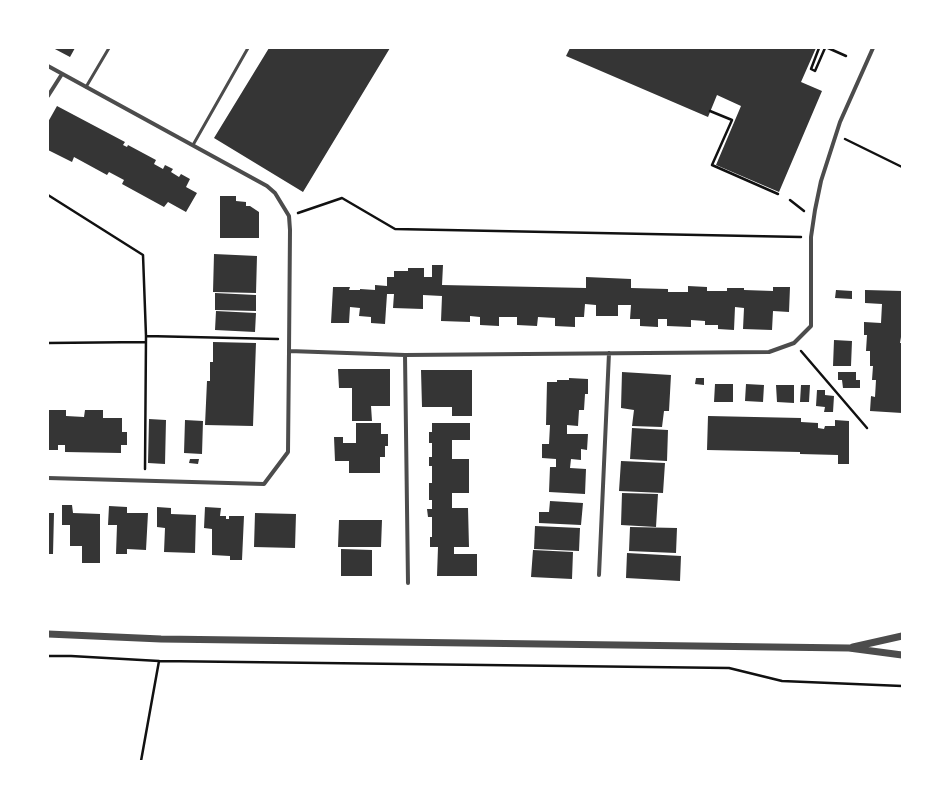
<!DOCTYPE html>
<html>
<head>
<meta charset="utf-8">
<style>
	body { margin:0 }
	#map { position:relative; width:950px; height:809px; overflow:hidden; background:#fff; font-family:Roboto,sans-serif }
	canvas { display:block }
	.frame { position:absolute; inset:0; border:49px solid #fff; pointer-events:none }
</style>
</head>
<body>
<div id="map">
<canvas width="950" height="809"></canvas>
<div class="frame"></div>
</div>
<script>
const c = document.querySelector('canvas').getContext('2d');
c.lineJoin = 'round';
function fill(path, color) { c.fillStyle = color; c.fill(path, 'evenodd'); }
const shape = rows => new Path2D(rows.map(r => 'M' + r).join(''));
function strokePath(path, color, width, dash) { c.strokeStyle = color; c.lineWidth = width; c.lineCap = dash ? 'butt' : 'round'; c.setLineDash(dash || []); c.stroke(path); }
const building = shape([
	[53,48,75,48,70,57],
	[269,48,390,48,303,192,214,138],
	[570,48,695,48,698,49,698,48,816,48,801,82,822,91,779,192,716,165,741,106,717,95,708,117,566,56],
	[57,106,125,142,123,145,127,147,128,145,156,160,154,164,163,169,165,165,173,169,171,172,179,177,181,174,190,179,186,187,197,193,186,212,168,202,164,207,122,184,124,180,109,172,107,175,74,157,72,162,48,150,48,122],
	[220,196,236,196,236,201,246,202,246,206,250,206,259,212,259,238,220,238],
	[214,254,257,256,256,293,213,292],
	[432,265,443,265,442,285,586,288,586,277,631,279,631,288,668,289,668,292,688,292,688,286,707,287,707,291,727,291,727,288,744,288,744,290,773,291,773,287,790,287,789,312,773,311,772,330,743,329,744,308,735,307,734,330,718,329,718,325,705,325,705,321,691,320,691,327,667,326,667,319,658,319,658,327,640,326,640,319,630,319,631,305,618,305,618,316,596,316,596,305,585,304,584,317,575,317,575,327,555,326,555,318,538,317,537,326,517,325,517,317,499,317,499,326,480,325,480,317,470,316,470,322,441,321,442,296,423,295,423,309,393,308,394,294,387,294,385,324,371,323,371,317,359,316,360,308,350,307,349,323,331,323,333,287,350,287,349,290,360,290,360,301,360,289,375,290,375,285,387,286,387,277,394,277,394,271,408,271,408,268,424,268,424,277,432,277],
	[836,290,852,291,852,299,835,298],
	[865,290,902,291,902,337,901,337,900,343,902,343,902,413,870,411,871,396,875,397,876,380,872,380,873,366,870,366,870,351,866,351,867,335,864,335,864,322,881,323,882,304,865,303],
	[215,293,256,295,256,311,215,310],
	[216,311,256,313,255,332,215,330],
	[834,340,852,341,851,366,833,366],
	[213,342,256,343,253,426,205,425,207,381,210,381,210,362,213,362],
	[338,369,390,369,390,406,371,406,372,421,352,421,352,388,339,388],
	[421,370,472,370,472,416,452,416,452,407,422,407],
	[622,372,671,375,669,411,664,411,662,427,632,426,634,410,621,408],
	[838,372,856,372,856,380,860,380,860,388,843,388,842,380,838,380],
	[569,378,588,379,588,394,585,394,584,410,579,410,578,426,567,425,567,434,588,434,587,450,581,449,581,460,571,459,570,468,586,469,585,494,549,492,550,467,556,467,556,459,542,458,542,444,549,444,550,425,546,425,547,382,557,382,557,380,569,380],
	[696,378,704,378,704,385,695,384],
	[715,384,733,384,733,402,714,402],
	[746,384,764,385,763,402,745,401],
	[776,385,794,385,794,403,777,402],
	[801,385,810,385,809,402,800,402],
	[817,390,825,390,825,395,834,396,833,412,824,412,825,407,816,406],
	[48,410,66,410,66,416,84,417,85,410,103,410,103,418,122,418,122,432,127,432,127,445,121,445,121,453,65,452,65,445,58,445,58,450,48,450],
	[708,416,801,418,801,422,818,423,818,428,824,429,825,426,835,426,835,420,849,421,849,464,838,464,838,455,800,454,800,452,707,450],
	[149,419,166,420,165,464,148,463],
	[185,420,203,421,202,454,184,453],
	[356,423,381,423,381,434,388,434,388,446,385,446,385,457,380,457,380,473,349,473,349,461,335,461,334,437,343,437,343,443,356,443],
	[432,423,470,423,470,440,452,440,452,459,469,459,469,493,452,493,452,508,468,508,469,547,454,547,454,554,477,554,477,576,437,576,438,547,430,547,430,537,432,537,432,517,428,517,427,509,432,509,432,500,429,500,429,483,432,483,432,466,429,466,429,457,432,457,432,443,429,443,429,432,432,432],
	[632,428,668,430,667,461,630,459],
	[190,459,199,459,198,464,189,463],
	[621,461,665,463,663,493,619,491],
	[622,493,658,494,656,527,621,525],
	[550,501,583,503,581,525,539,523,539,512,549,512],
	[62,505,72,505,73,513,100,514,100,563,82,563,82,546,70,546,70,525,62,525],
	[109,506,127,507,127,513,148,513,146,550,127,549,127,554,116,554,117,525,108,525],
	[157,507,171,508,171,514,196,515,195,553,164,552,165,528,157,527],
	[205,507,221,508,220,516,226,516,226,519,229,519,229,516,244,516,242,560,230,560,230,556,212,555,212,529,204,528],
	[48,513,54,513,53,554,48,554],
	[255,513,296,514,295,548,254,547],
	[339,520,382,520,381,547,338,547],
	[535,526,580,528,579,551,534,549],
	[630,527,677,528,676,553,629,551],
	[341,549,372,550,372,576,341,576],
	[533,550,573,552,572,579,531,577],
	[627,553,681,556,680,581,626,578]
]);
const path = shape([
	[819,48,811,69,815,71,825,48],
	[828,48,846,56],
	[710,111,732,120,712,165,778,194],
	[845,139,902,167],
	[48,195,143,255,146,336,278,339],
	[790,200,804,211],
	[298,213,342,198,395,229,801,237],
	[48,343,146,342],
	[801,351,867,428],
	[145,469,146,336],
	[48,656,71,656,159,661,729,668,782,681,902,686],
	[141,761,159,661]
]);
const service = shape([
	[86,87,109,48],
	[193,145,248,48]
]);
const minor = shape([
	[48,66,267,186,275,193,289,216,290,230,289,351],
	[48,96,62,74],
	[405,355,408,583],
	[48,478,264,484,288,452,289,351,405,355,769,352,794,343,811,326,811,237,815,210,821,181,840,122,873,48],
	[599,575,609,353]
]);
const tertiary = shape([
	[48,634,161,639,849,648,902,655],
	[853,647,902,636]
]);
fill(building, '#353535');
strokePath(path, '#111', 2.5);
strokePath(service, '#4c4c4c', 3);
strokePath(minor, '#4c4c4c', 4);
strokePath(tertiary, '#4c4c4c', 7);
</script>
</body>
</html>
